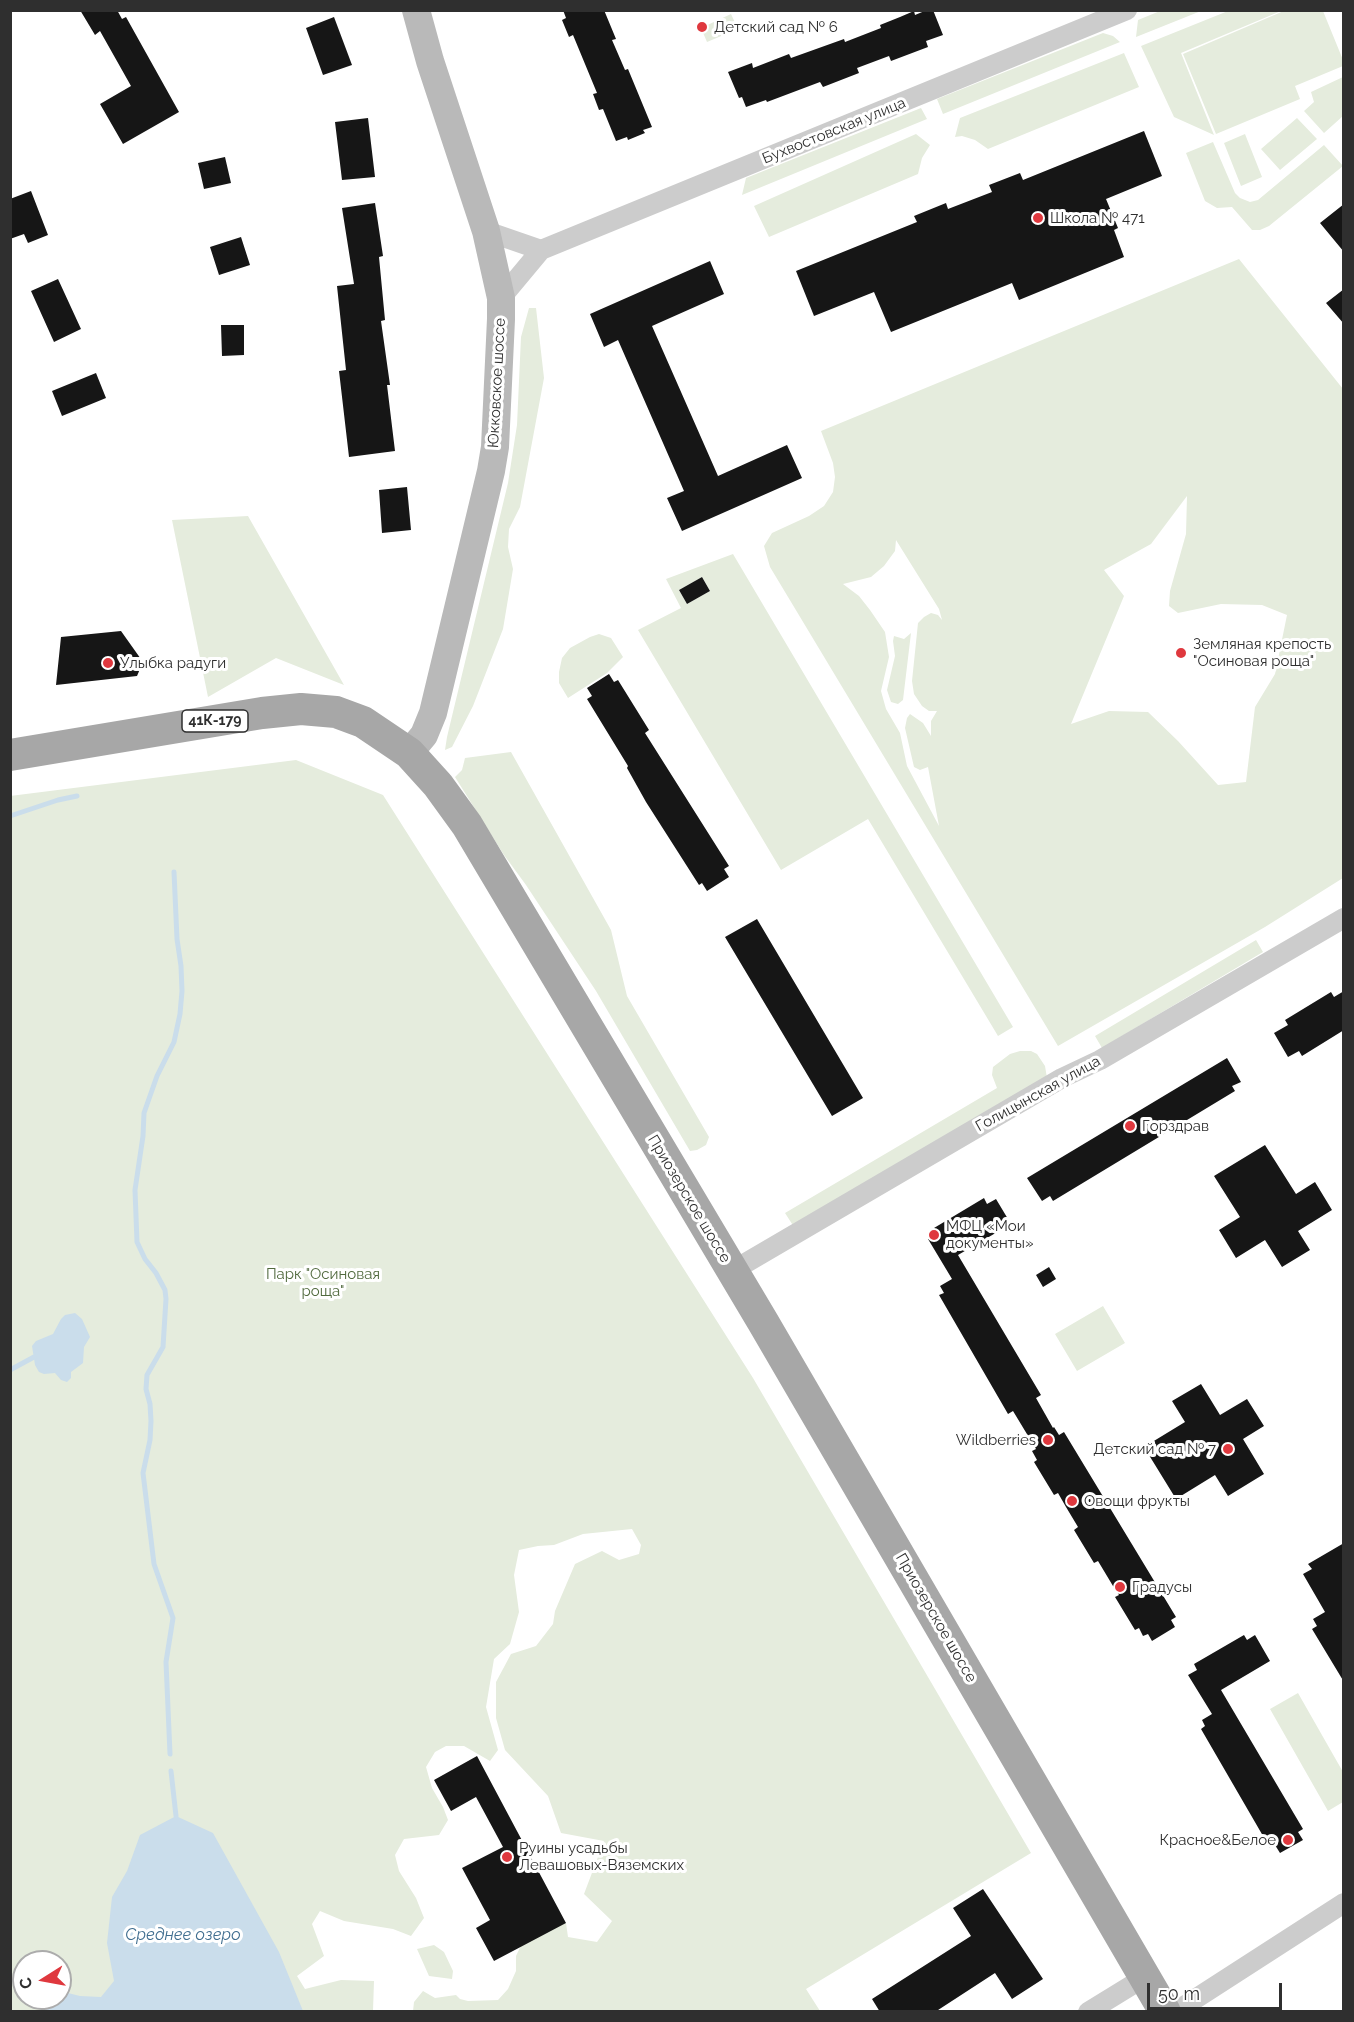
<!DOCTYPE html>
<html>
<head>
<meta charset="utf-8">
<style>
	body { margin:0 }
	#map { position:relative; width:1354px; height:2022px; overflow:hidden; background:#fff; font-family:Raleway,sans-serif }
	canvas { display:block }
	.frame { position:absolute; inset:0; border:12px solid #2f2f2f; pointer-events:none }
	.north { position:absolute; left:12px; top:1950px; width:60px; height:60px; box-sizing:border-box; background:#fff; border:2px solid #acacac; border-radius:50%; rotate:259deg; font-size:16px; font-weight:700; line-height:24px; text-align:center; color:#2f2f2f }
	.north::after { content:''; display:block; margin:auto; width:21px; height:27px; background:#df383e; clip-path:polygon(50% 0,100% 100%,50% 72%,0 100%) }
	.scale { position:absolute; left:1147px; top:1983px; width:135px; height:27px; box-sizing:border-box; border:3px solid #2f2f2f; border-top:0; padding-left:8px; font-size:18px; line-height:21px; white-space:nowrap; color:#2f2f2f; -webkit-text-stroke:4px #fff; paint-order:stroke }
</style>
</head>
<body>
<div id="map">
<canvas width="1354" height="2022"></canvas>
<div class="frame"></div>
<div class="north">С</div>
<div class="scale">50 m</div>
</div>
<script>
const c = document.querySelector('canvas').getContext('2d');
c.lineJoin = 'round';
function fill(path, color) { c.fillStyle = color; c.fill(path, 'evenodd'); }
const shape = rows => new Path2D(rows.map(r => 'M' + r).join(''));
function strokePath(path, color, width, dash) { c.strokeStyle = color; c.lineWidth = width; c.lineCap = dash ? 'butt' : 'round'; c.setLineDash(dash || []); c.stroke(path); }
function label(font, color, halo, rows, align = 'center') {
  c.font = font + ' Raleway,sans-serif'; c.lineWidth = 6; c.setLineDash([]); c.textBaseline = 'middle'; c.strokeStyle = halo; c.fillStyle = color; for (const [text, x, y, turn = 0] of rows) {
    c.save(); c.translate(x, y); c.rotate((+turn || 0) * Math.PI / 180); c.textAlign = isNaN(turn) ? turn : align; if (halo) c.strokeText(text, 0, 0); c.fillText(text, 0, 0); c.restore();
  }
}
const green = shape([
	[1286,10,1323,11,1343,60,1343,66,1295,86,1300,99,1216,134,1183,54],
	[1160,11,1161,10,1201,11,1136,37,1138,20],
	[1228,11,1281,11,1181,53,1214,135,1174,117,1141,46],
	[731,14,738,29,707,42,701,28],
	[1103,33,1113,36,1120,42,943,114,937,99],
	[1124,53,1139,87,988,149,975,140,962,136,955,137,960,118],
	[1343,77,1343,116,1324,133,1304,111,1314,102,1311,92],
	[921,108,927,119,742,195,746,178],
	[1297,118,1317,139,1280,170,1261,149],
	[916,134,930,145,922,158,918,174,769,237,754,206],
	[1245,134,1262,177,1241,186,1224,143],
	[1213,142,1235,193,1240,198,1250,202,1258,200,1324,145,1343,166,1269,226,1260,230,1252,230,1232,207,1217,208,1205,201,1186,153],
	[1239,259,1343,389,1343,878,1265,927,1058,1046,770,567,764,546,772,533,809,516,824,506,833,492,835,477,833,463,821,431],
	[1187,496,1186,534,1170,591,1169,606,1178,613,1221,604,1262,605,1287,615,1275,674,1255,707,1246,782,1218,785,1178,741,1148,712,1109,711,1071,724,1124,596,1104,570,1151,544],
	[896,540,939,609,942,620,938,615,931,613,924,617,918,623,912,681,914,694,922,706,929,711,937,711,931,721,931,736,923,723,910,714,907,718,905,728,914,767,920,770,928,767,939,826,907,766,900,733,886,709,881,691,889,657,885,632,870,610,859,596,843,584,871,577,884,566,895,551],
	[529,308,536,308,544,378,520,507,509,529,508,547,513,569,503,629,473,706,452,747,445,750,447,737,508,483,517,425,521,337],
	[248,516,344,685,276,658,208,697,172,520],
	[733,554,1013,1027,998,1036,868,819,781,870,638,630,681,608,666,579],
	[702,577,710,591,687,604,679,590],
	[911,633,903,700,898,704,891,702,887,690,895,656,893,641,894,636,904,639],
	[599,634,611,638,623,657,607,673,568,698,559,683,559,672,562,658,570,648,590,637],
	[511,752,611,930,627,996,709,1137,706,1145,697,1150,690,1151,596,991,526,885,504,855,455,777,462,770,465,758],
	[296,760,383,795,753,1378,1031,1853,806,1989,820,2011,413,2011,414,2002,423,1991,435,1998,456,1995,460,1999,468,2001,498,2000,508,1989,516,1971,516,1956,524,1939,539,1931,566,1923,568,1937,597,1942,612,1921,584,1894,604,1841,561,1833,548,1796,505,1750,496,1718,496,1682,511,1654,536,1646,553,1624,555,1611,575,1564,602,1551,619,1560,639,1554,641,1545,632,1529,583,1534,554,1545,538,1546,519,1550,514,1575,519,1612,510,1644,494,1659,486,1707,498,1750,490,1761,464,1746,446,1746,435,1752,426,1767,432,1788,443,1807,448,1820,439,1835,404,1839,395,1855,399,1871,416,1898,424,1918,411,1936,393,1929,344,1921,320,1911,312,1924,324,1956,297,1976,305,1989,341,1980,374,1981,373,2011,11,2011,10,796],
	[24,1962,60,1962,60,1998,24,1998],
	[1256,940,1263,952,1102,1048,1095,1036],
	[1020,1051,1031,1051,1037,1054,1045,1066,1047,1078,794,1227,785,1213,997,1088,992,1075,993,1067,1010,1054],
	[1103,1306,1125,1343,1077,1371,1055,1334],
	[1298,1693,1343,1772,1343,1802,1328,1811,1270,1709],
	[434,1945,444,1952,453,1971,452,1979,429,1976,417,1949]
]);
const water = shape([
	[75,1313,82,1319,90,1337,84,1347,83,1363,71,1372,71,1378,67,1382,61,1380,55,1373,44,1374,39,1372,35,1365,32,1346,36,1341,53,1334,61,1319,65,1315],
	[176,1816,213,1833,279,1952,303,2011,39,2011,48,1998,60,1998,60,1991,80,1996,101,1997,114,1981,107,1943,112,1897,127,1871,140,1835]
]);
const stream = shape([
	[10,816,58,800,77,796],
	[10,1370,34,1357],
	[170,1754,166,1662,173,1618,154,1564,143,1473,150,1440,151,1421,150,1404,146,1389,147,1375,163,1347,166,1299,165,1290,156,1273,145,1259,137,1242,135,1190,143,1136,144,1113,157,1076,174,1042,180,1014,182,991,181,966,177,939,174,872],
	[171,1771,176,1816]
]);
const building = shape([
	[80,10,117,10,122,19,126,17,179,112,123,144,100,104,131,86,100,31,95,35],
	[563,10,604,10,616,39,612,40,625,70,628,69,652,127,643,130,645,133,628,140,627,137,616,141,603,109,599,110,593,94,597,93,573,35,569,37,562,20,566,18],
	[927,10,933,10,943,35,926,41,928,47,891,61,889,56,857,68,859,73,823,87,820,82,767,102,766,100,746,107,742,97,739,98,728,72,752,63,753,68,789,54,791,58,844,39,845,42,881,28,880,25,900,17,914,11,915,15],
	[334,17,352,65,323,75,306,28],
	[368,118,375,177,342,180,335,122],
	[1144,131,1162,176,1106,199,1118,228,1114,230,1124,257,1019,300,1012,283,891,332,874,292,814,316,796,271,917,222,914,216,946,203,948,209,992,192,989,185,1020,173,1023,180],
	[225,157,231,183,204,189,198,163],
	[31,191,48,235,28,243,24,234,10,239,10,199],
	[375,203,383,256,379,257,385,320,381,321,390,385,387,385,395,451,349,457,339,371,346,370,337,286,354,284,342,208],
	[1344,204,1344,252,1320,223],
	[241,237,250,265,219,275,210,247],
	[710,261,724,294,652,326,718,476,787,445,802,478,682,531,667,498,684,491,618,340,604,347,590,314],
	[58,279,81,329,54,342,31,291],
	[1344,289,1344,324,1326,303],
	[221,325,244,325,244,355,222,356],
	[96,373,106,398,62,416,52,391],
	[407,487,411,530,382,533,379,490],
	[702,577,710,591,687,604,679,590],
	[121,631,143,662,137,676,56,685,61,637],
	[609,674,614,682,618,680,649,730,645,733,729,866,724,869,729,877,707,891,702,883,699,885,646,802,627,768,628,766,587,699,592,696,587,688],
	[757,919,863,1098,832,1116,725,937],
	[1344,991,1344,1030,1302,1056,1299,1051,1288,1057,1274,1033,1288,1025,1285,1020,1331,992,1334,997],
	[1227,1058,1241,1082,1232,1086,1235,1091,1053,1201,1050,1196,1042,1201,1027,1178],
	[1265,1145,1296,1194,1315,1182,1332,1210,1298,1231,1310,1250,1282,1267,1265,1240,1236,1258,1219,1230,1240,1217,1214,1176],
	[984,1198,987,1204,996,1199,1011,1224,958,1255,1041,1395,1036,1398,1053,1428,1054,1427,1059,1435,1064,1432,1176,1617,1171,1620,1175,1627,1152,1641,1148,1634,1143,1636,1139,1628,1135,1630,1115,1597,1119,1595,1113,1586,1098,1561,1094,1563,1074,1530,1078,1527,1066,1507,1058,1493,1054,1495,1034,1462,1037,1460,1032,1451,1036,1449,1013,1411,1008,1414,939,1295,944,1293,940,1286,952,1279,928,1239,937,1233,934,1228],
	[1049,1267,1056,1279,1043,1287,1036,1275],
	[1201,1384,1220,1415,1247,1399,1264,1426,1243,1439,1264,1474,1228,1496,1215,1475,1176,1499,1144,1447,1185,1422,1172,1401],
	[1344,1543,1344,1682,1312,1629,1317,1626,1313,1619,1325,1612,1303,1574,1312,1569,1308,1564],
	[1244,1635,1247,1640,1255,1635,1270,1661,1221,1690,1303,1829,1298,1832,1303,1840,1280,1853,1275,1845,1270,1848,1201,1729,1205,1726,1202,1720,1212,1714,1188,1675,1197,1670,1194,1664],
	[477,1756,566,1923,494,1961,476,1928,490,1920,462,1868,503,1847,476,1797,451,1811,434,1780],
	[983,1889,1043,1979,1012,1999,995,1973,935,2012,880,2012,872,1999,971,1936,953,1908]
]);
const minor = shape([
	[486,231,541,250],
	[501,298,541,250,1127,10],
	[732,1271,1062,1078,1100,1060,1344,918],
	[1088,2012,1145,1977],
	[1175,2012,1344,1903]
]);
const secondary = shape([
	[409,753,424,735,433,713,491,471,495,447,501,319,501,298,486,231,430,61,416,10]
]);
const primary = shape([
	[10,755,262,713,301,709,336,712,363,722,409,753,438,785,467,825,763,1322,1165,2012]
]);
const markers = [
	[702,27,6,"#df383e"],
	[1038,218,6,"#df383e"],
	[1181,653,6,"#df383e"],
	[108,663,6,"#df383e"],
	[1130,1126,6,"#df383e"],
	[934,1235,6,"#df383e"],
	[1048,1440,6,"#df383e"],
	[1228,1449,6,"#df383e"],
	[1072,1501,6,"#df383e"],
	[1120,1587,6,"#df383e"],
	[1288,1840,6,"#df383e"],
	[507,1857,6,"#df383e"]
];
const shields = [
	[215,721,66]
];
const shieldNames = [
	["41К-179",215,721]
];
const poiNames = [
	["Детский сад № 6",714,27],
	["Школа № 471",1050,218],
	["Земляная крепость",1193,644],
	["\"Осиновая роща\"",1193,661],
	["Улыбка радуги",120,663],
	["Горздрав",1142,1126],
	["МФЦ «Мои",946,1226],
	["документы»",946,1243],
	["Wildberries",1036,1440,"right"],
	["Детский сад № 7",1216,1449,"right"],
	["Овощи фрукты",1084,1501],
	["Градусы",1132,1587],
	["Красное&Белое",1276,1840,"right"],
	["Руины усадьбы",519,1848],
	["Левашовых-Вяземских",519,1865]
];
const streetNames = [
	["Бухвостовская улица",834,131,-22],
	["Юкковское шоссе",497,383,-87],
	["Голицынская улица",1038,1094,-29],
	["Приозерское шоссе",689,1199,59],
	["Приозерское шоссе",936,1618,60]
];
const parkNames = [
	["Парк \"Осиновая",323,1274],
	["роща\"",323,1291]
];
const waterNames = [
	["Среднее озеро",183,1935]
];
fill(green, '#e5ecdd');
fill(water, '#caddeb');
strokePath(stream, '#caddeb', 5);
fill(building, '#161616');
strokePath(minor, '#ccc', 20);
strokePath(secondary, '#b9b9b9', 28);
strokePath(primary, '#a7a7a7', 32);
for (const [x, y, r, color] of markers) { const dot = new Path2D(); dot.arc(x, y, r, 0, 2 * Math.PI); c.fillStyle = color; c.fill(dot); strokePath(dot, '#fff', 2); }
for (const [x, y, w] of shields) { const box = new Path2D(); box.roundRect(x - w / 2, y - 11, w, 22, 4.5); c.fillStyle = '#fff'; c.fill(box); strokePath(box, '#2f2f2f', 1.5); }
label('bold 14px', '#2f2f2f', null, shieldNames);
label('15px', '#2f2f2f', '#fff', poiNames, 'left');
label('15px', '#2f2f2f', '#fff', streetNames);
label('15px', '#516a3e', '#fff', parkNames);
label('italic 16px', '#3f6d8f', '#fff', waterNames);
</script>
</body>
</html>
